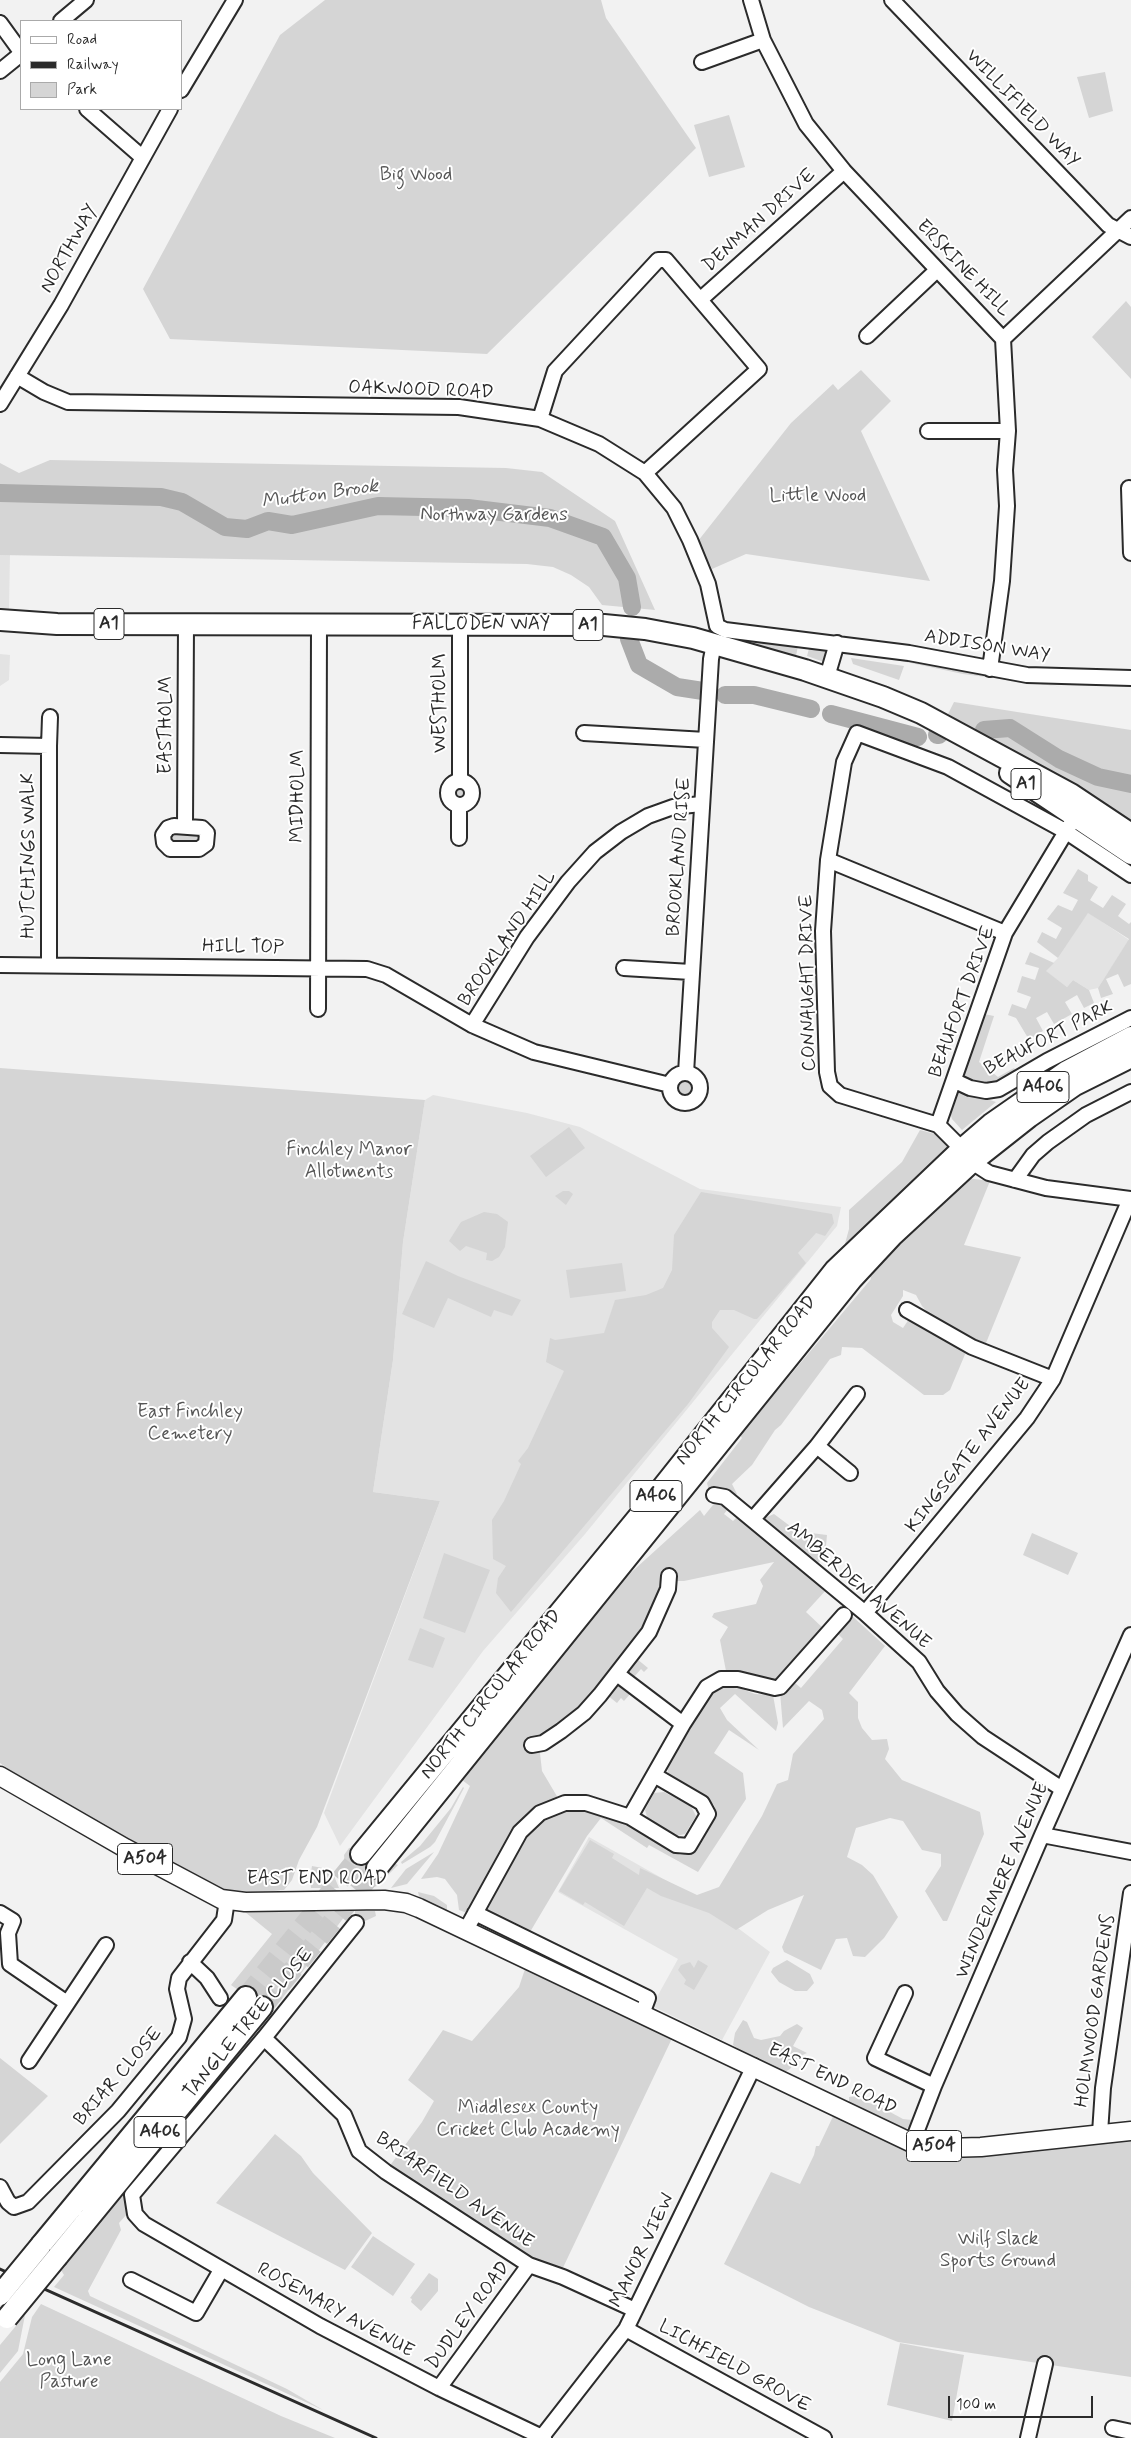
<!DOCTYPE html>
<html>
<head>
<meta charset="utf-8">
<style>
	body { margin:0 }
	#map { position:relative; width:1131px; height:2438px; overflow:hidden; background:#f2f2f2; font-family:Mynerve,sans-serif }
	canvas { display:block }
	.legend { position:absolute; left:20px; top:20px; width:162px; height:90px; box-sizing:border-box; background:#fff; border:1px solid #aaa; margin:0; padding:6px 9px; list-style:none; font-size:15px; color:#2b2b2b }
	.legend li { display:flex; align-items:center; gap:10px; height:25px }
	.legend b { width:25px; border:1px solid #aaa }
	.scale { position:absolute; left:948px; top:2396px; width:145px; height:22px; box-sizing:border-box; border:2px solid #2b2b2b; border-top:0; padding-left:6px; font-size:15px; line-height:18px; white-space:nowrap; color:#2b2b2b; -webkit-text-stroke:4px #fff; paint-order:stroke }
</style>
</head>
<body>
<div id="map">
<canvas width="1131" height="2438"></canvas>
<ul class="legend">
<li><b style="height:6px;background:#fff"></b>Road</li>
<li><b style="height:6px;background:#2b2b2b"></b>Railway</li>
<li><b style="height:14px;background:#d5d5d5"></b>Park</li>
</ul>
<div class="scale">100 m</div>
</div>
<script>
const c = document.querySelector('canvas').getContext('2d');
c.lineJoin = 'round';
function fill(path, color) { c.fillStyle = color; c.fill(path, 'evenodd'); }
const shape = rows => new Path2D(rows.map(r => 'M' + r).join(''));
function strokePath(path, color, width, dash) { c.strokeStyle = color; c.lineWidth = width; c.lineCap = dash ? 'butt' : 'round'; c.setLineDash(dash || []); c.stroke(path); }
function label(font, color, halo, rows, align = 'center') {
  c.font = font + ' Mynerve,sans-serif'; c.lineWidth = 4; c.setLineDash([]); c.textBaseline = 'middle'; c.strokeStyle = halo; c.fillStyle = color; for (const [text, x, y, turn = 0] of rows) {
    c.save(); c.translate(x, y); c.rotate((+turn || 0) * Math.PI / 180); c.textAlign = isNaN(turn) ? turn : align; if (halo) c.strokeText(text, 0, 0); c.fillText(text, 0, 0); c.restore();
  }
}
const built = shape([
	[10,554,9,609,0,609,0,555],
	[0,654,10,655,9,680,0,686],
	[1088,912,1129,940,1098,988,1089,990,1073,980,1067,987,1045,971,1058,958],
	[433,1095,527,1113,580,1127,700,1189,841,1207,837,1226,585,1534,483,1651,340,1846,324,1813,440,1501,373,1492,393,1360,403,1242,425,1100],
	[589,1837,699,1899,770,1952,722,2040,652,2006,678,1959,558,1892]
]);
const green = shape([
	[325,0,601,0,606,18,696,148,487,354,170,339,143,289,280,35],
	[1105,72,1113,111,1089,118,1077,77],
	[729,115,745,167,709,177,694,125],
	[1126,301,1131,307,1131,379,1092,337],
	[861,370,891,401,861,431,930,581,746,554,712,569,698,541,791,423,833,384,838,390],
	[50,460,506,468,542,472,615,521,655,610,602,605,589,587,571,575,553,567,527,564,0,555,0,463,19,473],
	[733,638,798,646,796,656],
	[810,645,829,649,824,662,807,656],
	[868,654,954,670,1063,687,963,674],
	[851,658,904,666,899,680,853,664],
	[954,702,1131,730,1131,826,948,714],
	'451 793a9 9 0 1 1 18 0a9 9 0 1 1-18 0Z',
	[201,830,203,843,171,846,168,832,195,833],
	[1078,869,1088,875,1088,881,1098,887,1090,900,1103,908,1112,895,1126,904,1118,916,1129,924,1131,922,1131,984,1124,987,1118,974,1106,979,1113,994,1101,998,1098,988,1129,939,1088,913,1058,958,1037,942,1042,932,1056,939,1062,928,1047,919,1058,905,1072,911,1078,900,1063,893],
	[1030,952,1054,963,1046,971,1067,987,1073,980,1089,990,1094,1003,1084,1008,1077,995,1065,1002,1072,1014,1054,1024,1047,1012,1036,1018,1043,1031,1033,1037,1031,1043,1016,1018,1008,1015,1012,1004,1026,1009,1031,997,1017,992,1022,976,1035,980,1039,968,1025,964],
	[984,1014,994,1016,979,1062,998,1077,1014,1068,1017,1073,990,1089,962,1078],
	[0,1068,425,1100,403,1242,393,1360,373,1492,440,1501,317,1827,299,1860,292,1880,284,1890,245,1894,218,1888,132,1843,27,1782,0,1763],
	'674 1088a11 11 0 1 1 22 0a11 11 0 1 1-22 0Z',
	[958,1089,996,1102,962,1130,952,1119,950,1112],
	[569,1127,585,1148,546,1177,530,1156],
	[920,1130,942,1136,952,1146,948,1153,908,1187,843,1251,849,1229,849,1210,902,1162],
	[967,1178,990,1181,964,1245,1021,1257,986,1343,961,1337,933,1318,922,1306,916,1295,903,1290,903,1296,891,1315,893,1322,903,1328,909,1319,966,1352,950,1390,943,1395,924,1395,862,1348,842,1347,841,1355,830,1359,781,1425,775,1430,752,1465,732,1484,737,1494,730,1495,709,1491,707,1483,742,1438,740,1435,871,1279,869,1273,903,1237],
	[563,1191,569,1191,573,1194,566,1205,555,1196],
	[701,1192,832,1214,834,1223,825,1236,816,1233,798,1253,806,1263,757,1319,754,1319,734,1310,720,1310,712,1322,712,1328,729,1347,688,1404,511,1612,496,1593,498,1578,506,1566,493,1559,492,1520,504,1501,521,1464,518,1461,528,1448,564,1371,546,1362,550,1338,555,1340,604,1333,615,1300,646,1295,663,1288,672,1270,674,1235],
	[484,1212,497,1214,508,1222,505,1247,499,1257,492,1261,486,1260,487,1253,466,1246,460,1251,449,1241,461,1222],
	[426,1261,458,1276,521,1300,512,1316,494,1310,491,1317,448,1298,434,1328,402,1314],
	[622,1263,626,1291,570,1298,566,1270],
	[717,1500,728,1509,724,1514,733,1521,739,1515,827,1589,806,1612,824,1629,785,1674,773,1680,761,1681,740,1672,726,1671,720,1640,728,1627,712,1617,714,1613,756,1604,763,1586,760,1580,774,1562,684,1581,677,1581,672,1574,650,1619,646,1620,591,1700,585,1701,570,1714,569,1721,535,1750,540,1753,542,1771,558,1798,542,1805,520,1822,467,1913,459,1910,457,1895,445,1879,437,1877,421,1879,438,1854,470,1786,462,1780,625,1578,700,1510,704,1516],
	[774,1514,806,1538,811,1533,827,1535,825,1556,818,1563,760,1520],
	[1032,1533,1078,1553,1068,1575,1023,1555],
	[444,1553,490,1570,465,1633,423,1618],
	[852,1616,885,1646,849,1693,858,1702,858,1718,862,1728,872,1740,887,1739,889,1749,885,1759,902,1780,980,1812,984,1834,947,1921,943,1921,925,1891,941,1866,941,1854,922,1850,903,1821,890,1818,856,1828,847,1857,862,1865,873,1875,898,1917,884,1938,865,1957,853,1956,847,1938,836,1939,821,1970,784,1952,782,1947,804,1895,768,1910,736,1930,709,1913,661,1896,647,1888,624,1926,585,1902,583,1905,559,1891,590,1840,614,1854,612,1858,639,1875,640,1868,697,1895,719,1887,762,1816,777,1784,788,1780,793,1754,824,1719,822,1710,809,1701,783,1728,780,1692,795,1683,801,1688,843,1639,838,1634],
	[420,1628,445,1638,433,1668,408,1660],
	[637,1659,648,1668,644,1672,641,1669,634,1677,627,1671],
	[618,1682,631,1693,624,1701,621,1698,617,1703,607,1695],
	[725,1687,742,1689,755,1694,773,1695,778,1723,776,1731,735,1694,720,1708,727,1720,759,1750,729,1730,714,1753,743,1773,746,1799,698,1872,649,1845,647,1848,601,1818,587,1836,530,1932,485,1911,527,1836,543,1820,557,1814,574,1810,594,1812,615,1818,680,1855,693,1853,717,1813,714,1805,668,1773,667,1767,710,1697,715,1691],
	[463,1787,464,1788,435,1842,430,1847,402,1864,401,1862,420,1846,451,1808],
	[664,1792,691,1806,696,1816,685,1834,676,1836,648,1820,645,1810,654,1793],
	[353,1847,385,1874,394,1863,398,1865,377,1886,368,1889,356,1881,345,1865,344,1855,349,1848],
	[434,1852,407,1884,391,1888,406,1869],
	[312,1866,328,1869,334,1876,339,1888,311,1888,310,1877],
	[418,1892,434,1896,447,1905,447,1911,420,1900],
	[355,1911,375,1911,376,1916,363,1922,355,1915],
	[245,1912,348,1912,271,2013,231,1985,272,1934],
	[698,1960,708,1966,694,1990,684,1984,686,1980,678,1970,681,1965,690,1962,694,1968],
	[787,1960,810,1974,814,1983,807,1991,795,1991,779,1982,771,1972,773,1968],
	[527,1963,676,2030,559,2276,386,2171,422,2122,434,2101,408,2080,443,2030,472,2041,519,1987],
	[743,2020,747,2022,754,2038,761,2040,780,2036,784,2031,797,2024,803,2028,793,2046,807,2053,798,2057,790,2069,785,2072,748,2056,733,2045,735,2033],
	[0,2058,48,2096,0,2144],
	[860,2096,869,2103,877,2105,903,2119,912,2120,911,2127,903,2129,889,2126,849,2106,849,2097],
	[837,2108,912,2143,1131,2131,1131,2377,898,2342,809,2307,724,2264,771,2172,800,2184,814,2155,816,2146,819,2146],
	[275,2134,301,2156,313,2173,372,2233,345,2270,216,2203],
	[127,2187,127,2214,119,2223,121,2230,88,2291,90,2296,287,2389,323,2410,54,2287,64,2275,61,2270],
	[373,2236,415,2264,393,2296,351,2267],
	[429,2273,438,2279,438,2291,421,2311,411,2302,412,2299,410,2298],
	[41,2304,281,2416,335,2438,0,2438,0,2382,23,2354,32,2317],
	[25,2315,18,2351,0,2373,0,2345],
	[900,2343,964,2355,952,2421,887,2405]
]);
const river = shape([
	[0,493,161,497,182,502,225,527,247,529,268,521,292,525,378,506,468,508,550,518,603,537,627,578,632,607],
	[629,639,639,665,677,687,703,691],
	[725,695,754,695,811,709],
	[831,714,918,737],
	[984,730,1010,728,1059,759,1098,777,1131,784],
	[937,735,939,735]
]);
const highwayTunnel = shape([
	[246,1997,361,1854],
	[262,2007,377,1868]
]);
const minor = shape([
	[751,0,763,40,806,124,844,171,1003,339,1008,431,1005,470,1007,506,1002,581,990,669],
	[892,0,1108,225,1131,237],
	[61,21,86,0],
	[0,23,21,52],
	[702,62,763,40],
	[0,71,21,54],
	[181,90,235,0],
	[87,109,142,157],
	[701,299,844,171],
	[867,336,937,270],
	[1003,339,1131,218],
	[17,376,44,392,68,402,459,407,540,419,599,444,645,473,674,508,690,540,708,584,717,626,725,630,909,653,1027,675,1131,678],
	[0,404,61,305,170,109],
	[540,419,555,371,658,260,666,260,759,369,645,473],
	[928,431,1008,431],
	[1129,488,1131,553],
	[460,625,460,781],
	[827,677,837,643],
	[584,733,706,740],
	[0,745,49,746,49,965],
	[49,746,50,717],
	'448 793a12 12 0 1 1 24 0a12 12 0 1 1-24 0Z',
	[174,826,202,828,207,833,206,844,199,849,170,849,164,843,163,835,168,828,174,826],
	[185,826,186,624],
	[459,838,459,806],
	[828,860,1005,933],
	[0,965,367,969,386,975,472,1025,534,1052,670,1085],
	[624,968,691,972],
	[318,1009,319,625],
	[472,1025,527,937,568,882,595,852,621,832,648,816,673,807,701,804],
	'670 1088a15 15 0 1 1 30 0a15 15 0 1 1-30 0Z',
	[686,1073,711,659,714,644],
	[955,1081,970,1088,986,1091,999,1089,1047,1061,1131,1018],
	[938,1125,1005,933,1070,825],
	[962,1149,938,1125,840,1095,830,1086,827,1072,823,931,828,860,844,762,857,733,948,767,1065,831,1131,875],
	[972,1162,989,1173,1046,1188,1131,1199],
	[1015,1180,1033,1155,1048,1142,1086,1115,1131,1092],
	[907,1310,972,1347,1053,1379],
	[817,1446,850,1473],
	[714,1495,725,1497,865,1613,919,1662,937,1691,957,1714,983,1737,1062,1789],
	[753,1519,817,1446,857,1394],
	[865,1613,1027,1418,1053,1379,1130,1199],
	[617,1674,683,1724],
	[532,1745,543,1743,561,1731,584,1713,600,1695,649,1632,668,1589,669,1576],
	[630,1817,676,1845,689,1846,708,1814,702,1803,654,1775],
	[1042,1835,1131,1852],
	[0,1913,13,1921,8,1933,10,1964,67,2003],
	[475,1913,648,1998,642,2014],
	[356,1923,264,2038,132,2195,135,2214,144,2224,320,2326,439,2388,544,2438],
	[467,1928,520,1832,540,1813,565,1803,586,1803,630,1817,683,1724,707,1687,721,1679,738,1679,775,1688,780,1687,844,1615],
	[190,1962,207,1978,220,1998],
	[905,1993,875,2058,934,2086],
	[264,2038,344,2115,359,2151,386,2172,529,2265,563,2277,635,2310],
	[29,2061,106,1945],
	[1100,2133,1103,2088,1131,1893],
	[912,2143,934,2086,1042,1835,1131,1635],
	[0,2187,8,2202,14,2207,28,2202,118,2111,179,2037,184,2019,177,1989,179,1978,224,1920,227,1900],
	[131,2280,196,2313,221,2270],
	[626,2329,824,2438],
	[439,2388,529,2265],
	[1113,2428,1131,2432],
	[541,2438,626,2329,754,2066],
	[1028,2438,1045,2364]
]);
const major = shape([
	[0,1776,125,1848,221,1899,245,1902,384,1900,406,1903,419,1908,912,2143,945,2148,981,2147,1131,2131]
]);
const highway = shape([
	[0,620,57,624,604,625,645,629,693,638,805,670,883,697,921,713,1071,794,1131,834],
	[1010,773,1131,854],
	[361,1854,653,1499,835,1270,962,1149,991,1124,1067,1071,1131,1037],
	[377,1868,852,1279,892,1236,972,1162,1029,1117,1075,1085,1131,1057],
	[41,2245,246,1997],
	[58,2256,262,2007]
]);
const rail = shape([
	[0,2269,376,2438]
]);
const highwayBridge = shape([
	[0,2295,41,2245],
	[7,2318,58,2256]
]);
const shields = [
	[109,624,30],
	[588,625,30],
	[1026,784,30],
	[1043,1087,52],
	[656,1496,52],
	[145,1859,55],
	[160,2132,52],
	[934,2146,55]
];
const shieldNames = [
	["A1",109,624],
	["A1",588,625],
	["A1",1026,784],
	["A406",1043,1087],
	["A406",656,1496],
	["A504",145,1859],
	["A406",160,2132],
	["A504",934,2146]
];
const streetNames = [
	["WILLIFIELD WAY",1022,109,46],
	["DENMAN DRIVE",760,221,-42],
	["NORTHWAY",70,249,-61],
	["ERSKINE HILL",963,269,46],
	["OAKWOOD ROAD",421,391,2],
	["FALLODEN WAY",481,625],
	["ADDISON WAY",987,647,9],
	["WESTHOLM",441,703,-90],
	["EASTHOLM",167,725,-90],
	["MIDHOLM",299,796,-90],
	["HUTCHINGS WALK",30,856,-90],
	["BROOKLAND RISE",680,857,-86],
	["BROOKLAND HILL",508,939,-56],
	["HILL TOP",243,948,1],
	["CONNAUGHT DRIVE",809,983,-91],
	["BEAUFORT DRIVE",963,1002,-70],
	["BEAUFORT PARK",1049,1039,-27],
	["NORTH CIRCULAR ROAD",747,1381,-51],
	["KINGSGATE AVENUE",969,1456,-52],
	["AMBERDEN AVENUE",858,1586,41],
	["NORTH CIRCULAR ROAD",492,1695,-51],
	["EAST END ROAD",317,1880],
	["WINDERMERE AVENUE",1003,1881,-67],
	["HOLMWOOD GARDENS",1096,2011,-82],
	["TANGLE TREE CLOSE",249,2024,-50],
	["BRIAR CLOSE",119,2077,-49],
	["EAST END ROAD",832,2080,26],
	["BRIARFIELD AVENUE",454,2191,35],
	["MANOR VIEW",643,2251,-64],
	["ROSEMARY AVENUE",335,2311,29],
	["DUDLEY ROAD",469,2316,-54],
	["LICHFIELD GROVE",734,2367,29]
];
const parkNames = [
	["Big Wood",416,176],
	["Little Wood",818,497],
	["Northway Gardens",494,516],
	["Finchley Manor",349,1151],
	["Allotments",349,1173],
	["East Finchley",190,1413],
	["Cemetery",190,1435],
	["Middlesex County",528,2109],
	["Cricket Club Academy",528,2131],
	["Wilf Slack",998,2240],
	["Sports Ground",998,2262],
	["Long Lane",69,2361],
	["Pasture",69,2383]
];
const waterNames = [
	["Mutton Brook",320,495,-8]
];
fill(built, '#e3e3e3');
fill(green, '#d5d5d5');
strokePath(river, '#ababab', 18);
strokePath(highwayTunnel, '#cacaca', 20, [20, 10]);
strokePath(minor, '#2b2b2b', 18);
strokePath(major, '#2b2b2b', 21);
strokePath(highway, '#2b2b2b', 24);
strokePath(minor, '#fff', 14);
strokePath(major, '#fff', 18);
strokePath(highway, '#fff', 20);
strokePath(rail, '#2b2b2b', 3);
strokePath(highwayBridge, '#2b2b2b', 24, []);
strokePath(highwayBridge, '#fff', 20);
for (const [x, y, w] of shields) { const box = new Path2D(); box.roundRect(x - w / 2, y - 15.5, w, 31, 4); c.fillStyle = '#fff'; c.fill(box); strokePath(box, '#2b2b2b', 1); }
label('bold 18px', '#2b2b2b', null, shieldNames);
label('19px', '#2b2b2b', '#fff', streetNames);
label('19px', '#565656', '#fff', parkNames);
label('italic 20px', '#585858', '#fff', waterNames);
</script>
</body>
</html>
